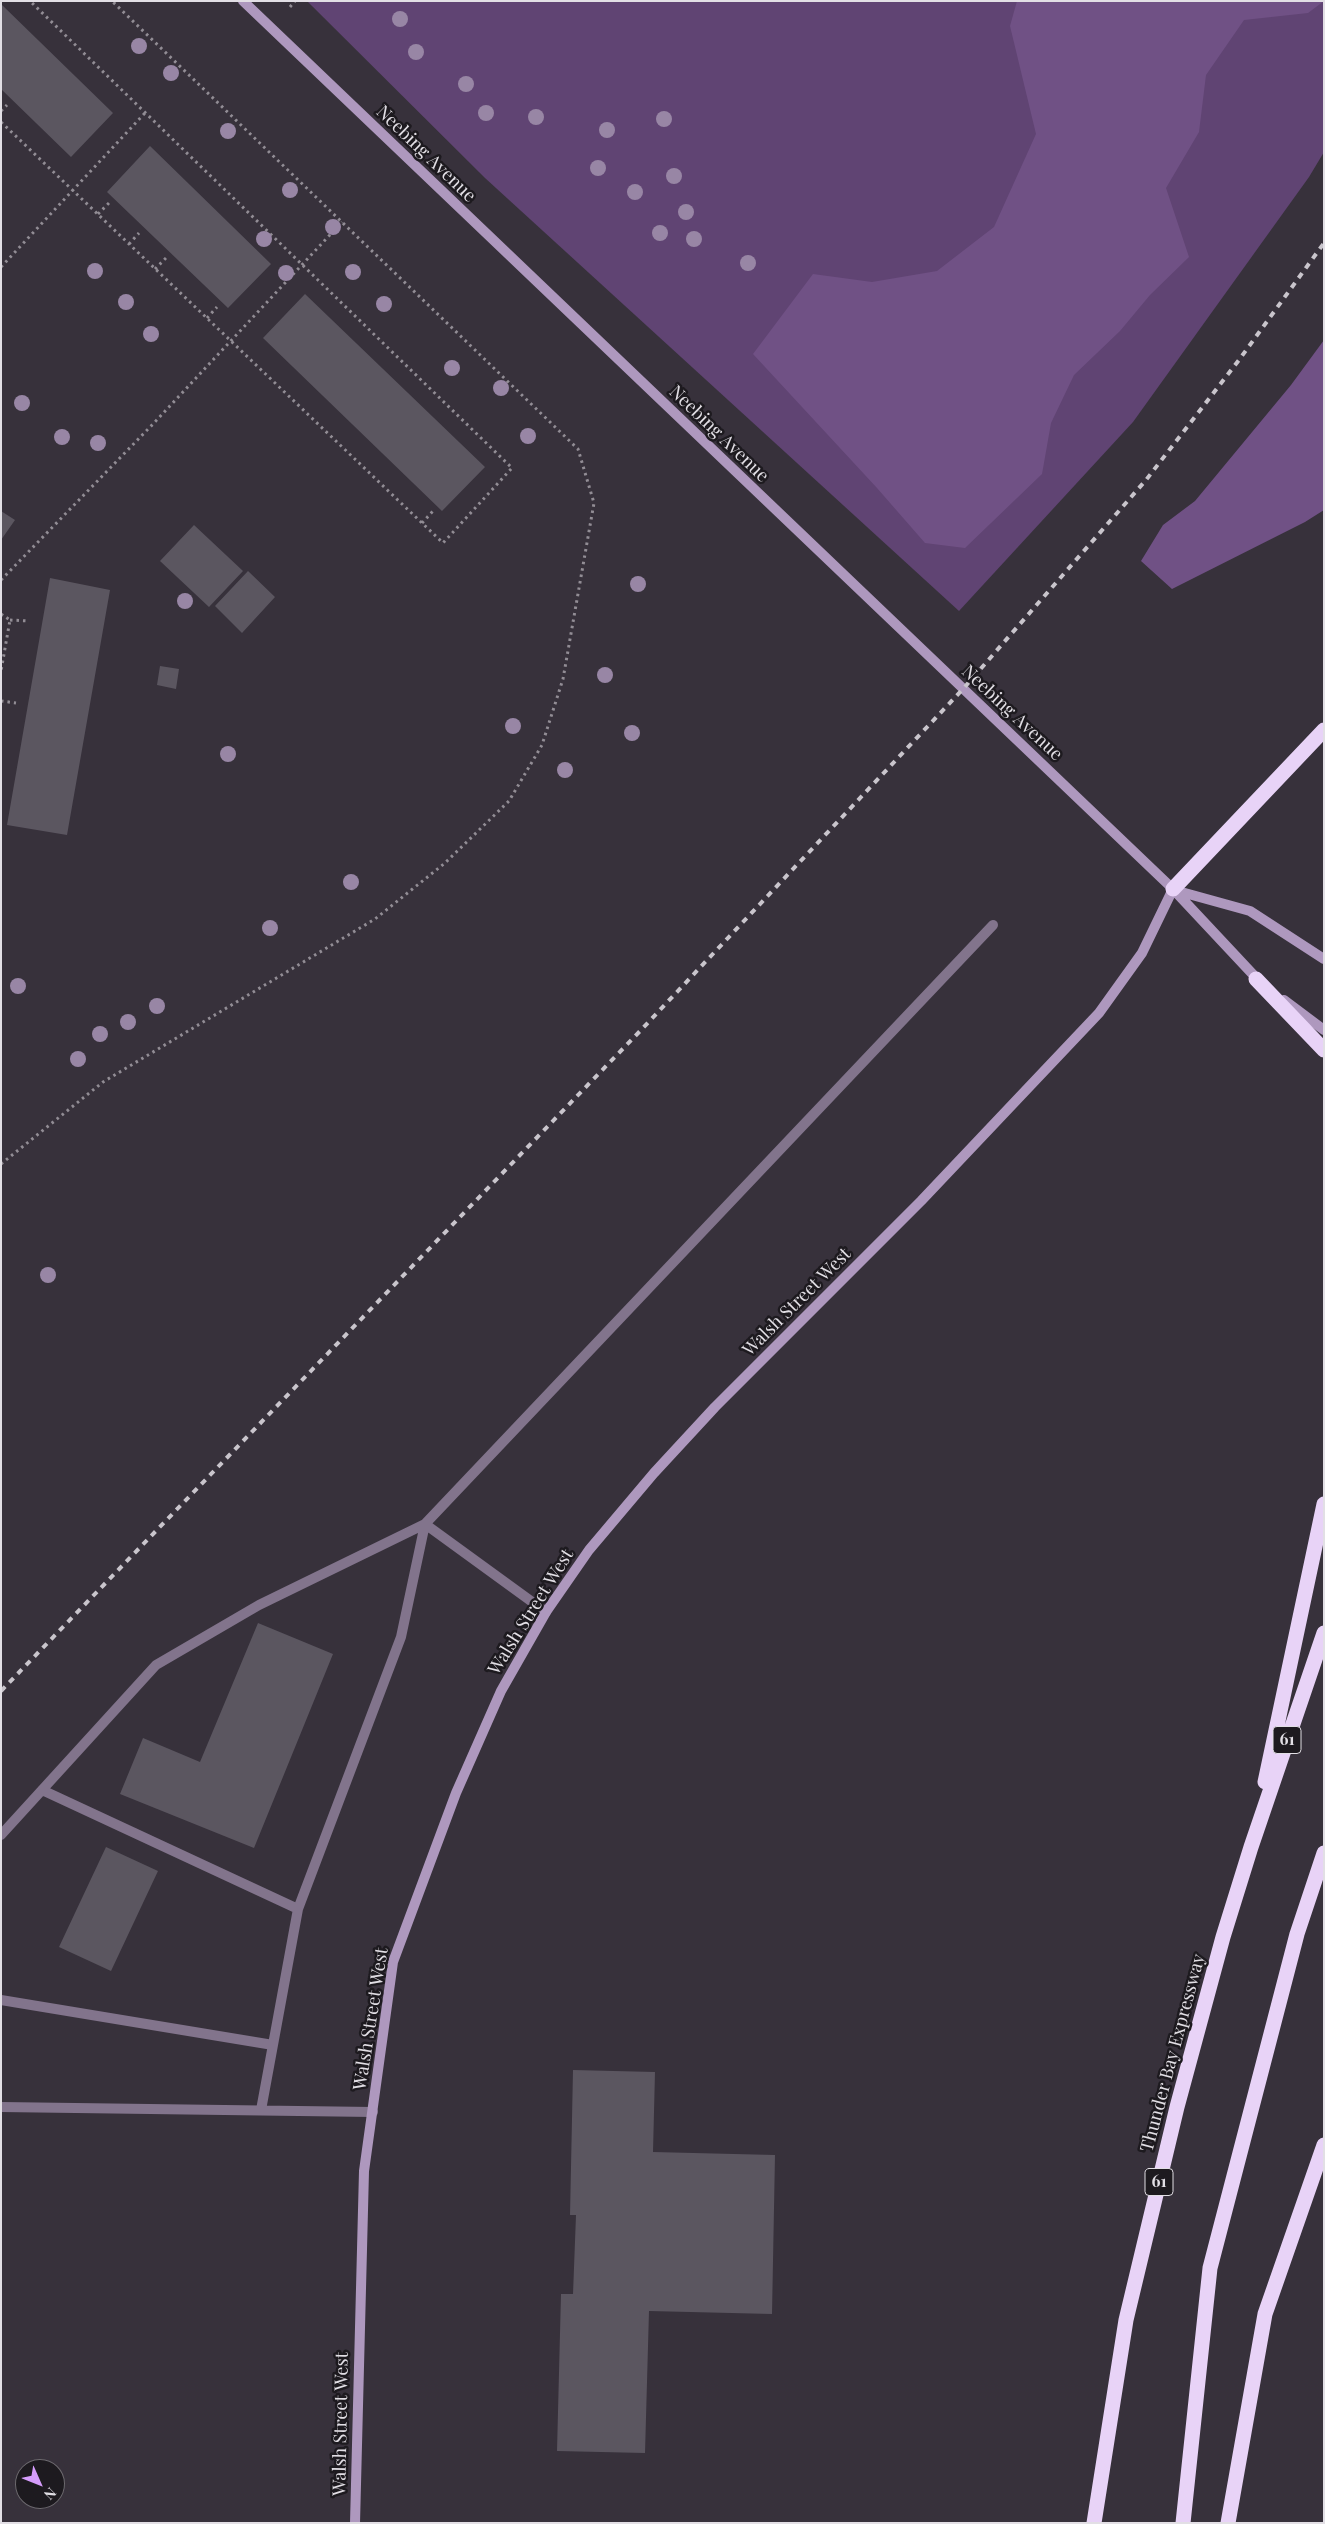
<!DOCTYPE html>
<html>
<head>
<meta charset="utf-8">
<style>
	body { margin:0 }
	#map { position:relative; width:1325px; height:2524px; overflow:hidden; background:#37313b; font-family:"Playfair Display",serif }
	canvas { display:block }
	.frame { position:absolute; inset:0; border:2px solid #e2dfe5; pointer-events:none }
	.north { position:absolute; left:15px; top:2459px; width:50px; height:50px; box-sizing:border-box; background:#1d1a1f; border:1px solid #6c696e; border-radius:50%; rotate:134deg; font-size:14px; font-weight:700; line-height:20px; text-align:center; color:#e2dfe5 }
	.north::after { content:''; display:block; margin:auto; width:18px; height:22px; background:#d59cfb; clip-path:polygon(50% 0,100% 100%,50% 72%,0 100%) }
</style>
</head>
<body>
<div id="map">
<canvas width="1325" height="2524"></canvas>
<div class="frame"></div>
<div class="north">N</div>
</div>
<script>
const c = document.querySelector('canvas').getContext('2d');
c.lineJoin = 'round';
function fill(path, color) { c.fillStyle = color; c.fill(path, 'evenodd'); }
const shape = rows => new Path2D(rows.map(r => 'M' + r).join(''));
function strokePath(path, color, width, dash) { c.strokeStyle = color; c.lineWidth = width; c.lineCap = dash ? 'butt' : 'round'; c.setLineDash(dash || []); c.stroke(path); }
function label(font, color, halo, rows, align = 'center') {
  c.font = font + ' "Playfair Display",serif'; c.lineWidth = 5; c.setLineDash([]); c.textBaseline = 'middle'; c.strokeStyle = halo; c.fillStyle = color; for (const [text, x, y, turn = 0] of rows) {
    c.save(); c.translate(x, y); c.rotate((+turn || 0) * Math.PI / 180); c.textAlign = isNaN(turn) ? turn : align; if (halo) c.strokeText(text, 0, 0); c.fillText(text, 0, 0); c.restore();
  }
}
const green = shape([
	[307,1,1324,1,1324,152,1309,177,1133,422,959,611,485,178]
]);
const forest = shape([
	[1017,1,1324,1,1308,13,1244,20,1206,75,1199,132,1166,188,1189,257,1150,295,1120,331,1074,375,1051,423,1042,474,965,548,925,543,877,488,753,354,813,274,872,282,937,271,994,227,1036,134,1010,26],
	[1324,340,1324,510,1305,522,1172,589,1141,561,1163,525,1195,501,1291,385]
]);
const building = shape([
	[1,4,113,113,71,157,1,89],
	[150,146,271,264,228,308,107,192],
	[305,294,485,467,442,511,263,338],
	[1,511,15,520,1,540],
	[194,525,243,571,209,607,160,561],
	[248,571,275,597,242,633,215,606],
	[50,578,110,590,67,835,7,825],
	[160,666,179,669,176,689,157,685],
	[258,1623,333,1654,254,1848,120,1794,143,1738,200,1762],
	[106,1847,158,1871,111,1971,59,1947],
	[573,2070,655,2072,653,2152,775,2155,772,2314,649,2311,645,2453,557,2451,561,2294,573,2294,576,2215,570,2215]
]);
const path = shape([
	[290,7,295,1],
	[1,111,7,105],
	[1,122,443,543,512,468,30,1],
	[98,214,109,203],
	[129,244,139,233],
	[1,267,145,113],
	[155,269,167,257],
	[207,318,217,307],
	[422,523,433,511],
	[1,580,153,424,342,222],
	[1,614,10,620,1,671],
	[10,620,29,621],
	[1,701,16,703],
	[1,1164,103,1082,375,919,445,863,509,801,542,745,563,679,594,503,578,449,112,1]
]);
const lane = shape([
	[42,1790,298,1909],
	[1,1835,156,1665,259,1605,425,1524,993,925],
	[1,2000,273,2045],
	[1,2107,373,2112],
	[261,2110,298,1909,401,1637,425,1524,546,1612]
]);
const secondary = shape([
	[243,1,1173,889,1261,983],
	[1174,890,1250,911,1324,959],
	[1284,1000,1324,1030],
	[355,2523,364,2171,393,1962,456,1793,501,1691,546,1612,589,1550,654,1473,715,1407,921,1201,1099,1013,1142,953,1173,889]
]);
const highway = shape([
	[1173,889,1324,730],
	[1256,979,1324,1050],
	[1265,1782,1324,1504],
	[1094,2523,1126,2320,1177,2107,1223,1937,1251,1847,1324,1633],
	[1183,2523,1210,2268,1297,1934,1324,1853],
	[1228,2523,1265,2314,1324,2145]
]);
const rail = shape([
	[1,1691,642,1029,963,689,1146,480,1239,360,1324,243]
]);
const trees = [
	[400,19],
	[139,46],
	[416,52],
	[171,73],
	[466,84],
	[486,113],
	[536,117],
	[664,119],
	[607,130],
	[228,131],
	[598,168],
	[674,176],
	[290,190],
	[635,192],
	[686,212],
	[333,227],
	[660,233],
	[264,239],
	[694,239],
	[748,263],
	[95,271],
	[353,272],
	[286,273],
	[126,302],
	[384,304],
	[151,334],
	[452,368],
	[501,388],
	[22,403],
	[528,436],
	[62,437],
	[98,443],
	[638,584],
	[185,601],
	[605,675],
	[513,726],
	[632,733],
	[228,754],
	[565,770],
	[351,882],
	[270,928],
	[18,986],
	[157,1006],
	[128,1022],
	[100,1034],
	[78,1059],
	[48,1275]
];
const shields = [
	[1287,1740,28],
	[1159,2182,28]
];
const shieldNames = [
	["61",1287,1740],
	["61",1159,2182]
];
const streetNames = [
	["Neebing Avenue",426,154,44],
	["Neebing Avenue",719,434,44],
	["Neebing Avenue",1012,713,43],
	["Walsh Street West",797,1302,-45],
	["Walsh Street West",531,1612,-58],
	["Walsh Street West",371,2019,-81],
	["Thunder Bay Expressway",1173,2053,-75],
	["Walsh Street West",341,2424,-89]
];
fill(green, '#604473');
fill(forest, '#705185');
fill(building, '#5b5660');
strokePath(path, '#928d95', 3, [2.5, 4]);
strokePath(lane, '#82748c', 10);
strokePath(secondary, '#ae98be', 10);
strokePath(highway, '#e8d3f7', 15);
strokePath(rail, '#c9c5cc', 4, [6, 6]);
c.fillStyle = '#9886a5';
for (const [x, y] of trees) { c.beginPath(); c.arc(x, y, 8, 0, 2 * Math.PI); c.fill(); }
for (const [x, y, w] of shields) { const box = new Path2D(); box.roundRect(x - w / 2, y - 13.5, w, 27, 4); c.fillStyle = '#1d1a1f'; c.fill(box); strokePath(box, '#e2dfe5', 1); }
label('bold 16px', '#e2dfe5', null, shieldNames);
label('18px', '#e2dfe5', '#1d1a1f', streetNames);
</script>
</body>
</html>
